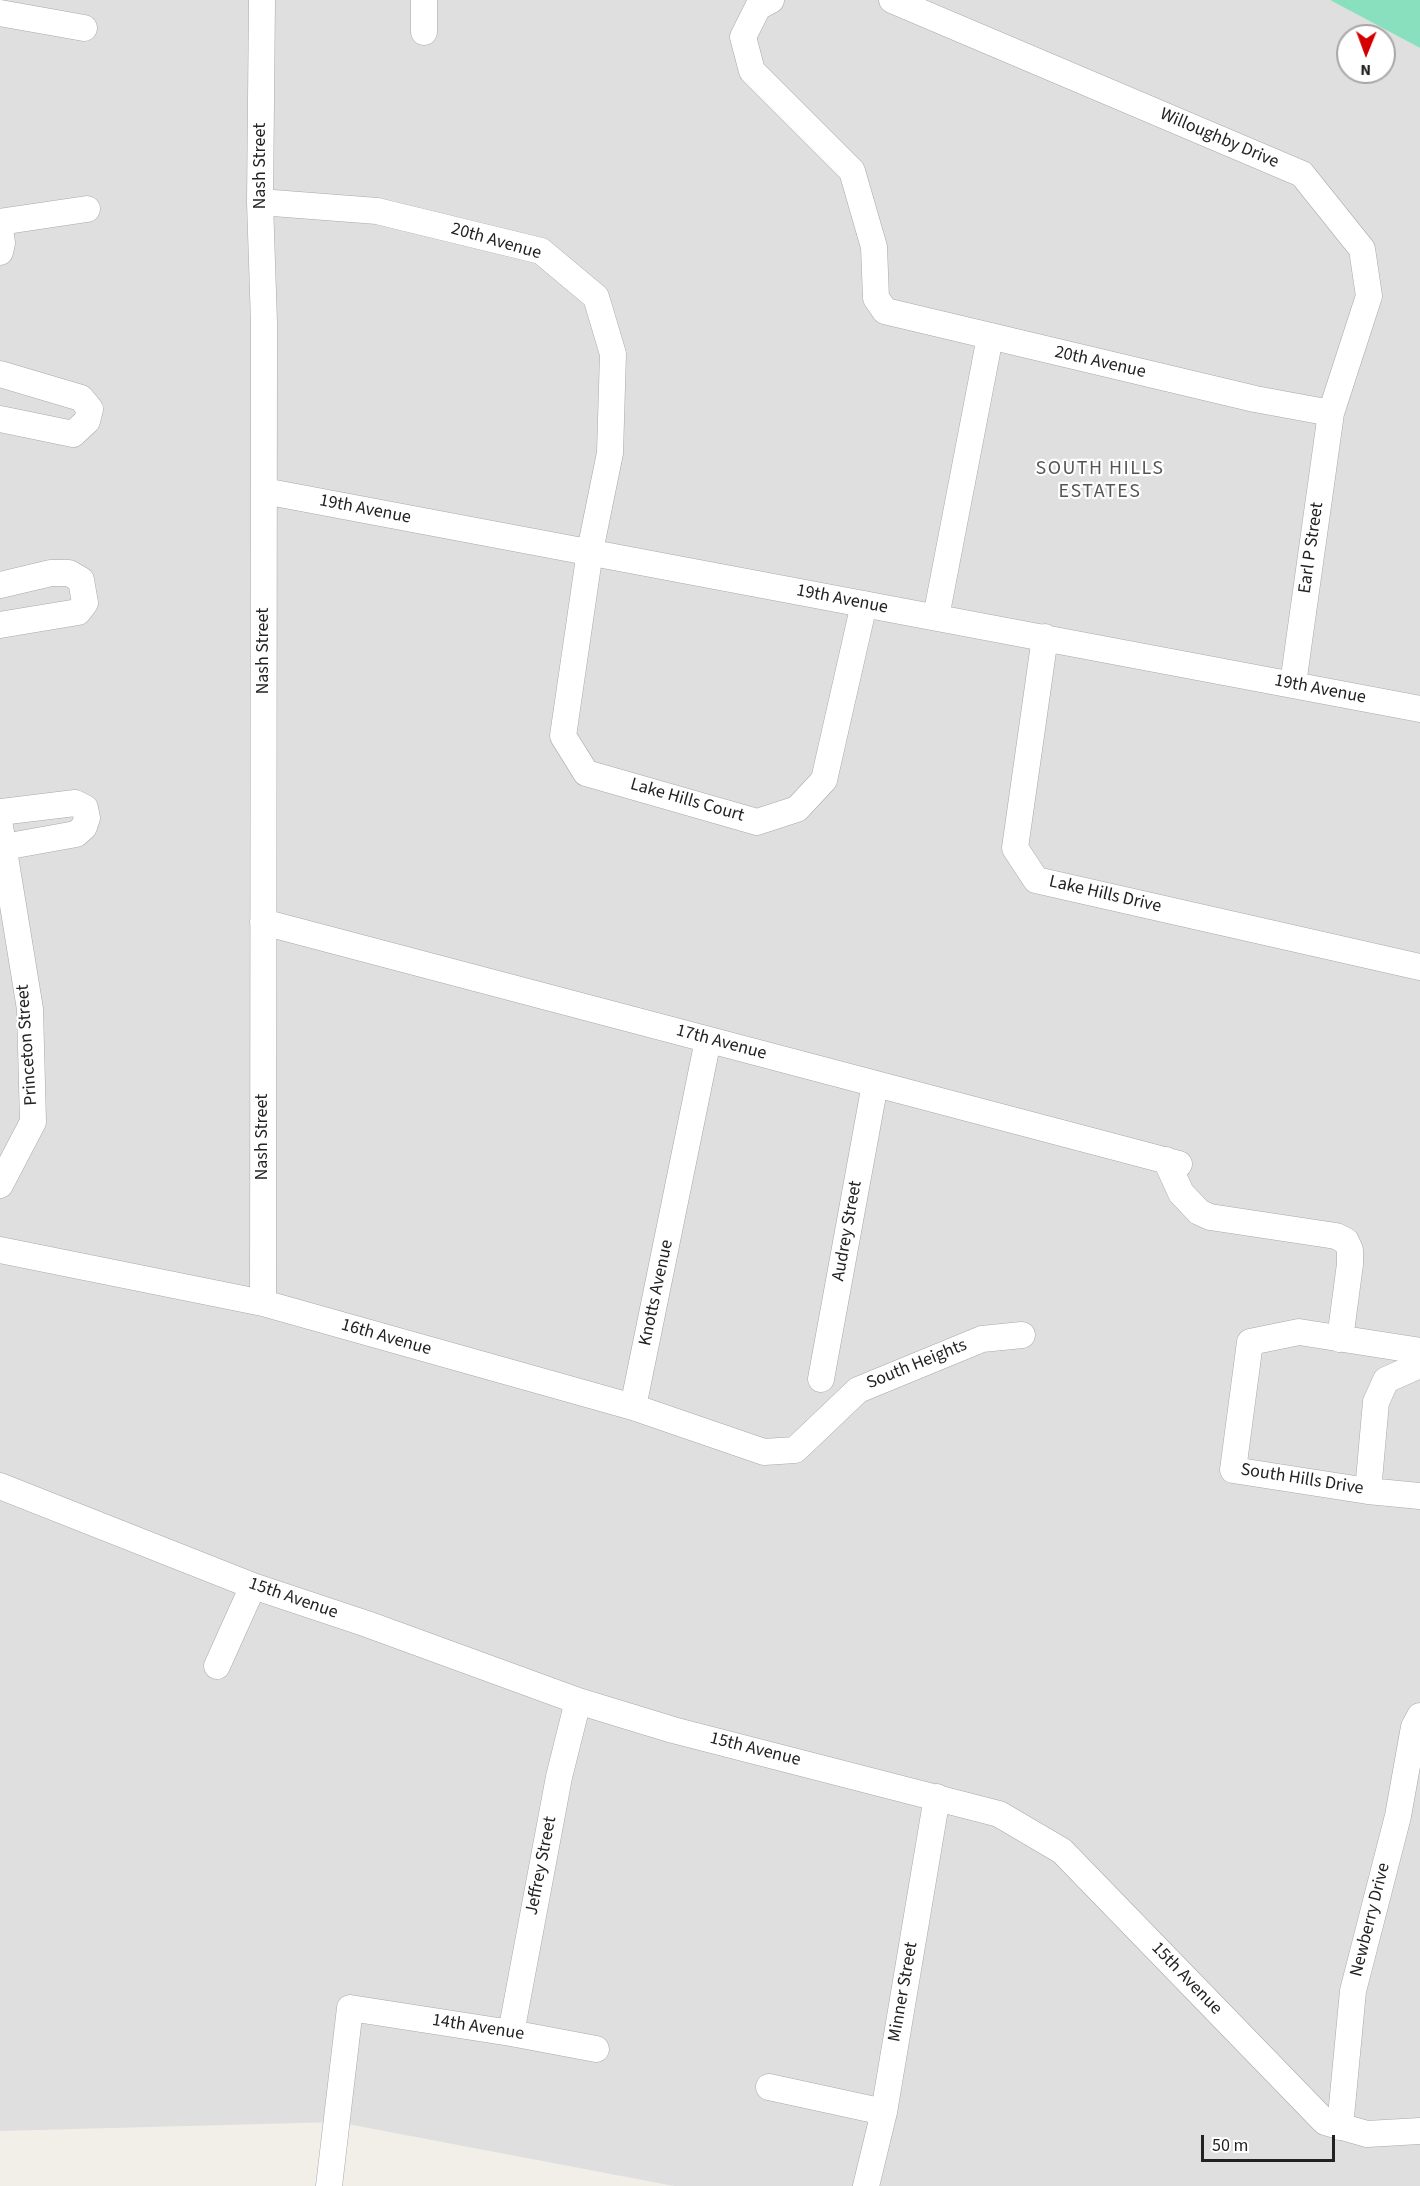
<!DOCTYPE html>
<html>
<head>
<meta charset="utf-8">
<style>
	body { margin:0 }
	#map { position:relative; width:1420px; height:2186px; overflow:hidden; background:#f2efe9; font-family:"Source Sans 3",sans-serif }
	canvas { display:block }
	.north { position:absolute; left:1336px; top:24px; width:60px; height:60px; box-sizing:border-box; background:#fff; border:2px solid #a7a7a7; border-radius:50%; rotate:181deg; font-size:16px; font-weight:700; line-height:24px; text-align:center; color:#222 }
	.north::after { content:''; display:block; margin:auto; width:21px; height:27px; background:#d40000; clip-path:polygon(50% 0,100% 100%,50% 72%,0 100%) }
	.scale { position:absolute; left:1201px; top:2135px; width:134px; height:27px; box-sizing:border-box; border:3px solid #222; border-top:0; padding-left:8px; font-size:18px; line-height:21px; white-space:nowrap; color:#222; -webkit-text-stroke:4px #fff; paint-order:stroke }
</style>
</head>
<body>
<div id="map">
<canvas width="1420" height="2186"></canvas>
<div class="north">N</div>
<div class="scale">50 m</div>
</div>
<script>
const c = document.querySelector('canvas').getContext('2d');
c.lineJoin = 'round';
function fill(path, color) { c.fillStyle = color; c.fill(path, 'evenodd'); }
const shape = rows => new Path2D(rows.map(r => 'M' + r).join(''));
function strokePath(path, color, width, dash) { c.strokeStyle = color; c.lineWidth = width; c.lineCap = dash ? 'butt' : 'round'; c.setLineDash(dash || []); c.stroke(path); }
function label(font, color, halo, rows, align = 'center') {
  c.font = font + ' "Source Sans 3",sans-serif'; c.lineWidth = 4.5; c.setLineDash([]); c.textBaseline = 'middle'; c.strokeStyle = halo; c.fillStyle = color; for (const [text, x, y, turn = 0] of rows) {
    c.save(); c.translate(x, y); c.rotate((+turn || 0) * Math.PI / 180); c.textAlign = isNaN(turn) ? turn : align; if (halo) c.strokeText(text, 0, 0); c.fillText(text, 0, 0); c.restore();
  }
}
const residential = shape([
	[0,0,1330,0,1420,48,1420,2186,674,2186,337,2122,0,2131],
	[1348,36,1384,36,1384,72,1348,72]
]);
const pitch = shape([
	[1330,0,1420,0,1420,48]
]);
const minor = shape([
	[262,0,260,202,264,323,263,1303],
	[424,0,424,32],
	[771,0,758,7,743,37,752,71,852,171,874,247,876,298,885,311,1255,399,1331,413],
	[892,0,1302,174,1362,249,1369,296,1331,413,1293,684],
	[0,13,84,28],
	[260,202,377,211,541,251,596,297,613,354,610,453,590,551,563,736,586,773,757,822,797,809,824,780,864,604],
	[0,222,87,209],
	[0,228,2,243,0,252],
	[0,374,81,398,90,409,87,421,73,434,0,419],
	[264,491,1420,709],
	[0,585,51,573,69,573,81,580,85,603,78,612,0,625],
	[936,617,990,337],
	[1045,637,1015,848,1036,880,1420,967],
	[0,812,75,803,85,808,87,818,84,827,76,834,4,847],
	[0,826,30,1009,33,1122,0,1185],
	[263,922,1179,1164],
	[1166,1160,1181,1193,1199,1212,1210,1217,1336,1236,1346,1241,1350,1250,1350,1264,1340,1339],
	[0,1250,263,1303,633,1407,764,1452,795,1450,858,1390,982,1339,1022,1335],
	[1420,1351,1299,1332,1250,1342,1233,1470,1368,1491,1420,1496],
	[821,1379,875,1084],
	[633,1407,708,1040],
	[0,1486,253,1586,367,1624,578,1701,673,1730,999,1814,1062,1851,1325,2122,1367,2134,1420,2131],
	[1368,1491,1376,1402,1386,1380,1420,1365],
	[217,1666,253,1586],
	[511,2033,559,1777,578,1701],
	[769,2087,884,2112],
	[1340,2127,1353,1991,1398,1816,1414,1727,1420,1716],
	[329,2186,350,2008,511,2033,596,2049],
	[866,2186,884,2112,937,1797]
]);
const streetNames = [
	["Willoughby Drive",1219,139,23],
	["Nash Street",261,166,-90],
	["20th Avenue",496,242,16],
	["20th Avenue",1100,363,13],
	["19th Avenue",365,510,11],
	["Earl P Street",1312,548,-82],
	["19th Avenue",842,600,11],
	["Nash Street",264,651,-90],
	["19th Avenue",1320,690,11],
	["Lake Hills Court",687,801,16],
	["Lake Hills Drive",1105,895,13],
	["17th Avenue",721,1043,15],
	["Princeton Street",28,1045,-94],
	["Nash Street",263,1137,-90],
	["Audrey Street",848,1231,-80],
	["Knotts Avenue",657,1293,-78],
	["16th Avenue",386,1338,16],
	["South Heights",917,1365,-22],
	["South Hills Drive",1302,1480,9],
	["15th Avenue",293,1599,19],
	["15th Avenue",755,1750,14],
	["Jeffrey Street",542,1866,-79],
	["Newberry Drive",1371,1920,-76],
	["15th Avenue",1186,1979,46],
	["Minner Street",904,1992,-80],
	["14th Avenue",478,2028,9]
];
const neighbourhoodNames = [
	["SOUTH HILLS",1100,470],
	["ESTATES",1100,493]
];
fill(residential, '#e0dfdf');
fill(pitch, '#88e0be');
strokePath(minor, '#a9a9a9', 27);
strokePath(minor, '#fff', 26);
label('18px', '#222', '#fff', streetNames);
c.letterSpacing = '1.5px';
label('20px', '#555', '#fff', neighbourhoodNames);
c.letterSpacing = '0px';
</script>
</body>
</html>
